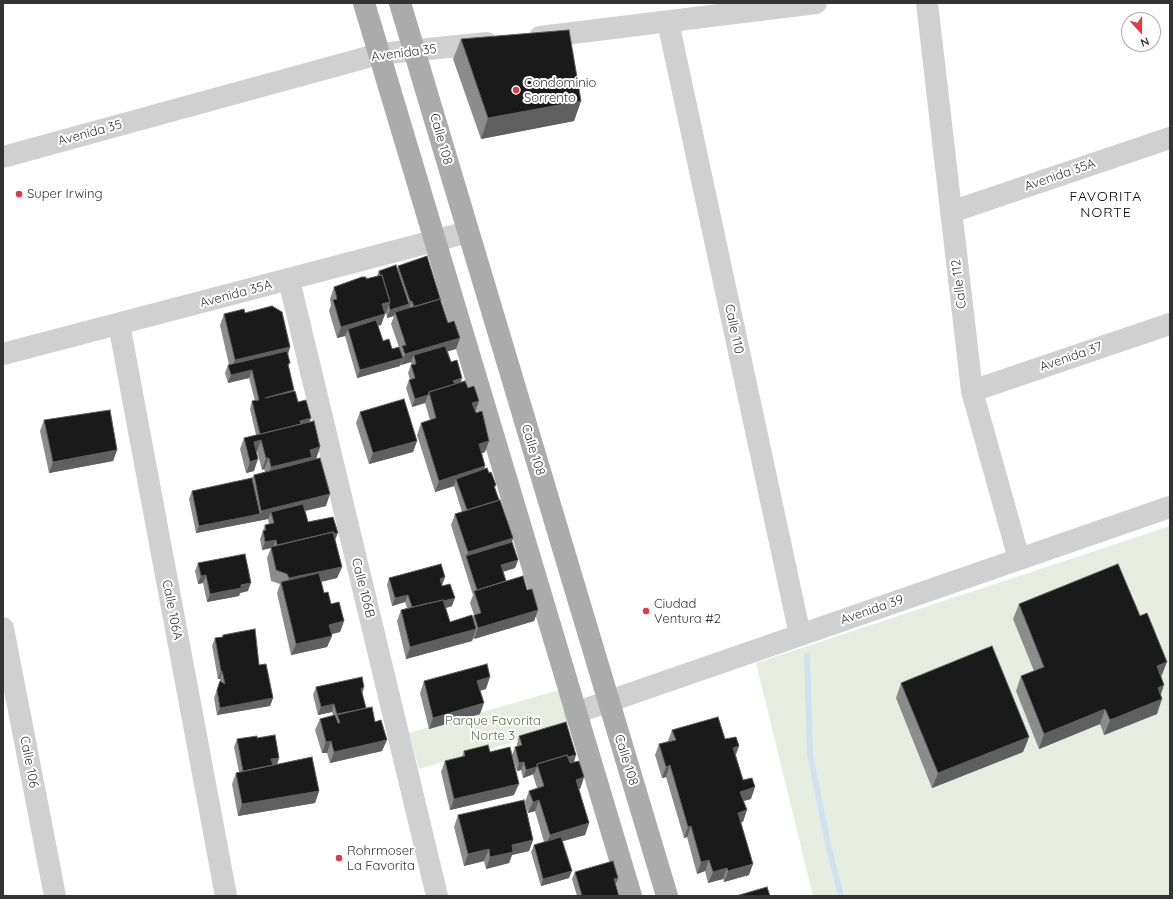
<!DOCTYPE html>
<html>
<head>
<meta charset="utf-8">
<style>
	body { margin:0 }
	#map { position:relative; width:1173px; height:899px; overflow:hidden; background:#fff; font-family:Quicksand,sans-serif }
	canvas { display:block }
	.frame { position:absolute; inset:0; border:4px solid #333; pointer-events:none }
	.north { position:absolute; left:1121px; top:12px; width:40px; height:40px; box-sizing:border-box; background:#fff; border:1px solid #adadad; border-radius:50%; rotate:159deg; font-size:11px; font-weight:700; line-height:16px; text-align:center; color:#333 }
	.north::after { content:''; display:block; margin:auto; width:14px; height:18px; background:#e63946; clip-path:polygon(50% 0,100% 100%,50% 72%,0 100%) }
</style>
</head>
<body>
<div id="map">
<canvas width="1173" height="899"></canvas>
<div class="frame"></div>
<div class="north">N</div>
</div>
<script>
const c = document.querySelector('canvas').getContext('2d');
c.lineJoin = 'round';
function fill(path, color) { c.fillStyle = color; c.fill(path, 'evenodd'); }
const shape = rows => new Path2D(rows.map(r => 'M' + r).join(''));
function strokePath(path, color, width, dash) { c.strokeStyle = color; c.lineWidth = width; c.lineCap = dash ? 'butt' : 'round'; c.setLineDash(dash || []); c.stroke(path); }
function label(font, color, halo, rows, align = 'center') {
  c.font = font + ' Quicksand,sans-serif'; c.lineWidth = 4; c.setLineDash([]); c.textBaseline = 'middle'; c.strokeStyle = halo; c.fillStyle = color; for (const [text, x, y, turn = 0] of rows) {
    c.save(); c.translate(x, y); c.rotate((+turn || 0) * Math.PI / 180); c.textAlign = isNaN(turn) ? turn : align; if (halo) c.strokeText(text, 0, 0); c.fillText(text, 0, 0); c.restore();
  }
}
const green = shape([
	[1170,526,1170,896,813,896,756,663],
	[566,688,577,724,419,769,409,733]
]);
const stream = shape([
	[807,656,810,754,829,849,841,896]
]);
const minor = shape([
	[927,3,972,391,1019,559],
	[668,22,800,635],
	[540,37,816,3],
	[3,157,379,54,487,43],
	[951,212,1170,138],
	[289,280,437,896],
	[119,324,226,896],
	[3,354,468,232],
	[972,391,1170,324],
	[3,628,55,896],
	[575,713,1170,507]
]);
const major = shape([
	[364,3,631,896],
	[400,3,667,896]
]);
const wall = shape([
	[461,39,581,101,574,121,481,139,453,59],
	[398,266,456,349,448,351,451,362,475,411,485,452,482,453,485,466,484,469,489,473,496,485,495,488,513,538,512,542,518,560,515,568,503,572,506,581,527,590,538,610,534,621,474,639,473,638,472,641,406,659,397,621,401,610,407,608,405,602,392,606,387,585,389,578,445,577,442,585,452,606,446,608,450,622,473,617,474,615,470,603,473,595,451,525,455,514,462,512,454,486,435,492,417,435,421,423,430,420,425,403,412,407,406,388,409,380,410,380,408,373,411,365,411,362,401,365,400,364,400,366,357,378,345,336,337,338,329,311,331,305,330,299,334,287,377,276,379,271,397,269],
	[386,313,387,318,394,316,391,324,399,347,392,349,383,341,378,326,381,325,385,314],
	[245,313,290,347,288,355,290,363,288,367,294,390,294,392,298,402,309,422,320,447,316,459,326,506,305,511,308,522,335,540,342,567,337,578,321,582,324,593,331,604,344,621,340,632,331,634,332,636,327,647,291,655,277,593,280,584,271,581,267,558,271,548,262,550,260,539,265,525,269,524,268,519,196,533,189,499,192,491,252,478,254,475,265,472,264,469,262,470,257,451,256,451,254,471,246,473,240,449,244,438,256,435,250,409,252,401,255,401,249,378,228,383,225,373,228,365,229,365,220,325,224,314],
	[360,412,417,441,413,452,369,464,356,423],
	[44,420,117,450,113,461,49,473,40,431],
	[198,563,248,591,240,593,239,596,207,602,203,583,198,584,195,571],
	[1019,604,1161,677,1161,695,1157,714,1104,735,1100,724,1039,749,1016,691,1021,676,1034,671,1013,619],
	[223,635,259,665,273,698,270,706,217,715,214,698,220,681,220,679,218,679,212,646,215,638,222,637],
	[424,681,486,689,480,690,480,714,429,729,420,693],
	[901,683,1029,737,1023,752,932,788,896,698],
	[316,687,362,693,366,708,382,751,330,763,327,753,322,753,315,730,320,719,333,715,332,712,318,715,313,695],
	[672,730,725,739,739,746,736,755,743,780,751,799,743,801,743,822,741,822,749,875,724,882,723,879,708,883,705,871,697,874,687,837,684,838,666,777,662,778,655,755,659,744,668,741],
	[519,736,574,762,584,777,580,789,578,789,589,823,585,835,562,841,569,878,541,886,531,852,534,845,544,842,535,811,528,813,525,802,529,791,537,788,533,775,534,774,523,778,521,770,517,771,512,755,515,747,517,746,517,744],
	[257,738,279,758,277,764,319,791,315,803,238,816,232,784,236,773,239,772,234,747,237,739],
	[464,751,490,752,514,795,450,810,441,772,445,761,462,757],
	[458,815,533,840,529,851,512,855,509,863,486,869,484,861,464,866,454,827],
	[575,872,619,896,577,896,572,879]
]);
const shadedWall = shape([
	[581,101,574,121,481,139,488,118],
	[410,301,412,301,409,308,407,309],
	[390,302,386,313,378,316,382,304],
	[409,304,406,312,395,312,394,316,387,318,390,310],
	[385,314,381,325,349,334,348,329,345,336,337,338,341,327],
	[460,338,456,349,415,361,414,355,411,362,401,365,405,354],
	[290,347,286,358,231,371,235,360],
	[403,358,400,366,357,378,360,370],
	[252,370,249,378,228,383,231,375],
	[462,378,460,386,430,395,453,381],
	[428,395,425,403,412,407,415,399],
	[479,401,475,412,472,403],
	[311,418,308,426,261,440,257,451,250,453,254,442,300,421],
	[417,441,413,452,369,464,373,453],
	[489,441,485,452,475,456,479,444],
	[320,447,316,459,267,479,271,467,310,450],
	[117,450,113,461,49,473,53,462],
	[266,458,269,458,264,469,262,470],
	[258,459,254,471,246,473,250,462],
	[485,466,481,477,456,479,454,486,435,492,439,481],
	[330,494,326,506,273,518,271,512,268,519,196,533,199,526,260,514,261,511],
	[338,533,335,540,277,547],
	[513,538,509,549,466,556,468,552],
	[276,540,273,547,271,547,271,548,262,550,265,542],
	[518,560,515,568,498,573,501,565],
	[342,567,337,578,284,590,289,578],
	[206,575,203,583,198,584,201,576],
	[445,577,442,585,437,587,440,579],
	[251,583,248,591,240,593,239,596,207,602,210,594,241,585],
	[408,595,405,602,392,606,395,598],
	[455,598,452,606,410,618,413,610],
	[538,610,534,621,474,639,478,628],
	[344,621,340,632,325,636,329,625],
	[476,629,472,641,406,659,410,647],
	[332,636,327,647,291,655,296,644],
	[1167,662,1161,677,1157,666],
	[221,671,222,671,220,679,218,679],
	[490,677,486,689,473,693,477,681],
	[1164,685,1159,700,1162,699,1157,714,1104,735,1110,720,1158,688],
	[364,687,362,695,361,689],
	[273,698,270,706,217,715,220,708],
	[484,703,480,714,429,729,433,718],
	[334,704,332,712,318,715,321,707],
	[1105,709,1100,724,1039,749,1044,734],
	[1029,737,1023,752,932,788,938,773],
	[387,740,382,751,330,763,334,752],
	[331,741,327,753,322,753,326,742],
	[739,746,734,758,733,748],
	[576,755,574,762,540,773,538,766],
	[279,758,277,765,269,767,271,759],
	[524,762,521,770,517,771,519,763],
	[670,765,666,777,662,778,666,767],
	[537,767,534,774,523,778,526,770],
	[584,777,580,789,571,791,576,780],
	[519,784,514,795,450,810,454,799],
	[755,787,751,799,736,803,740,792],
	[319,791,315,803,238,816,242,804],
	[539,800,535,811,528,813,533,802],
	[747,810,743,822,734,824,738,813],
	[589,823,585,835,546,846,550,835],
	[691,826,687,837,684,838,688,827],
	[533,840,529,851,512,855,509,863,486,869,490,857,512,845],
	[489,849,484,861,464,866,468,854],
	[709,860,705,871,697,874,701,862],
	[753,864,749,875,724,882,728,871],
	[727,868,723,879,708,883,713,872],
	[572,871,569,878,541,886,543,879],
	[618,878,615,886,614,879]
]);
const building = shape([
	[569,30,581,101,488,118,461,39,569,30],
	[427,256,441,301,440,299,414,307,412,301,410,301,398,266,427,256],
	[396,265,409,304,390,310,389,305,390,302,382,275,380,275,379,271,396,265],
	[382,275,390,302,382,304,385,314,341,327,333,300,337,299,334,287,362,277,366,277,366,279,382,275],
	[440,299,448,323,454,321,460,338,405,354,402,346,406,345,395,312,440,299],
	[272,306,282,312,290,347,235,360,224,314,244,309,245,313,272,306],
	[376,320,383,341,389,339,392,349,399,347,403,358,360,370,348,329,376,320],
	[445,346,451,362,457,360,462,378,453,381,455,384,429,392,428,395,415,399,409,380,415,378,411,365,416,364,414,355,445,346],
	[287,351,290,363,288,364,294,390,265,398,295,391,298,402,306,400,311,418,300,421,301,424,260,434,252,401,259,400,252,370,231,375,228,365,287,351],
	[465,381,468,388,474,386,479,401,472,403,476,413,482,411,489,441,479,444,485,466,439,481,421,423,436,418,429,392,465,381],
	[404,399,417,441,373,453,360,412,404,399],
	[110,410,117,450,53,462,44,420,110,410],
	[314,421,320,447,310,450,312,457,271,467,269,458,266,458,261,440,254,442,258,459,250,462,244,438,314,421],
	[320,458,330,494,261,511,254,475,320,458],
	[487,468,489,473,491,472,496,485,494,486,499,500,467,510,456,479,487,468],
	[252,478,260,514,199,526,192,491,252,478],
	[500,500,513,538,468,552,455,514,500,500],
	[303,504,308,522,333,517,338,533,333,534,333,532,277,545,276,540,265,542,263,531,266,530,265,525,274,523,271,512,303,504],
	[333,532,342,567,289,578,287,574,276,570,271,547,333,532],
	[512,542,518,560,501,565,506,581,477,590,466,556,512,542],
	[245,554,251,583,241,585,241,588,210,594,206,575,201,576,198,563,245,554],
	[441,564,445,577,440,579,442,586,450,584,455,598,444,601,443,600,412,607,408,595,395,598,389,578,441,564],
	[1118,564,1140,616,1147,613,1167,662,1157,666,1164,685,1158,688,1162,699,1110,720,1105,709,1044,734,1021,676,1044,667,1019,604,1118,564],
	[319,573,324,593,328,592,331,604,339,602,344,621,329,625,332,636,296,644,281,582,319,573],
	[523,576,527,590,532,589,538,610,478,628,474,615,481,613,474,591,523,576],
	[443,600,450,622,472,615,476,629,410,647,401,610,443,600],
	[255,629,259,665,266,664,273,698,220,708,217,690,220,681,225,684,222,671,221,671,215,638,223,637,223,635,255,629],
	[992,646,1029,737,938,773,901,683,992,646],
	[487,664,490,677,477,681,484,703,433,718,424,681,487,664],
	[362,677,364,687,361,689,366,708,337,715,334,704,321,707,316,687,362,677],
	[372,707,375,722,381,720,387,740,334,752,331,741,326,742,320,719,335,715,338,723,340,723,337,714,372,707],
	[718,717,725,739,736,737,739,746,733,748,743,780,752,778,755,787,740,792,747,810,738,813,753,864,728,871,727,868,713,872,709,860,701,862,691,826,688,827,670,765,666,767,659,744,676,740,672,730,718,717],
	[566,722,576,755,568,757,567,755,537,764,537,767,526,770,524,762,519,763,515,747,522,745,519,736,566,722],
	[275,735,279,758,271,759,273,765,243,771,237,739,257,736,257,738,275,735],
	[488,745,490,752,510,747,519,784,454,799,445,761,465,756,464,751,488,745],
	[567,755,570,763,579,761,584,777,576,780,589,823,550,835,539,800,533,802,529,791,544,786,537,764,567,755],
	[312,757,319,791,242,804,236,773,312,757],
	[524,800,533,840,512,845,513,852,490,857,489,849,468,854,458,815,524,800],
	[561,837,572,871,543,879,534,845,561,837],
	[613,861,618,878,614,879,619,896,582,896,575,872,613,861],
	[767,887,770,896,736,896,767,887]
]);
const markers = [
	[516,90,4,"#e63946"],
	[19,194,4,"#e63946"],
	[646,611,4,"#e63946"],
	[339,858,4,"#e63946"]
];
const streetNames = [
	["Avenida 35",404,53,-7],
	["Avenida 35",90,133,-15],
	["Calle 108",441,139,74],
	["Avenida 35A",1060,175,-19],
	["Calle 112",959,284,-97],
	["Avenida 35A",236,294,-15],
	["Calle 110",734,329,78],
	["Avenida 37",1071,357,-19],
	["Calle 108",533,450,73],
	["Calle 106B",363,588,76],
	["Calle 106A",172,610,79],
	["Avenida 39",872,610,-19],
	["Calle 108",626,760,73],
	["Calle 106",29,762,79]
];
const poiNames = [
	["Condominio",524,83],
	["Sorrento",524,98],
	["Super Irwing",27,194],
	["Ciudad",654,604],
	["Ventura #2",654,619],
	["Rohrmoser",347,851],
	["La Favorita",347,866]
];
const parkNames = [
	["Parque Favorita",493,721],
	["Norte 3",493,736]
];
const neighbourhoodNames = [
	["FAVORITA",1106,197],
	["NORTE",1106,213]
];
fill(green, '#e6ecdf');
strokePath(stream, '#cfe2ee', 6);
strokePath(minor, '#d0d0d0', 22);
strokePath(major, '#ababab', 22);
fill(wall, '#8c8c8c');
fill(shadedWall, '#5f5f5f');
fill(building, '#1a1a1a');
strokePath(building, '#5f5f5f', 1);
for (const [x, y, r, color] of markers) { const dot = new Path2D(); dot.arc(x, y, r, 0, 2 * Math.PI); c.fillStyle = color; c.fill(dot); strokePath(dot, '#fff', 1.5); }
label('13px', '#333', '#fff', streetNames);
label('13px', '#333', '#fff', poiNames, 'left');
label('13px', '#56703f', '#fff', parkNames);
c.letterSpacing = '1px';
label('14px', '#000', '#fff', neighbourhoodNames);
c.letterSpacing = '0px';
</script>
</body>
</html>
